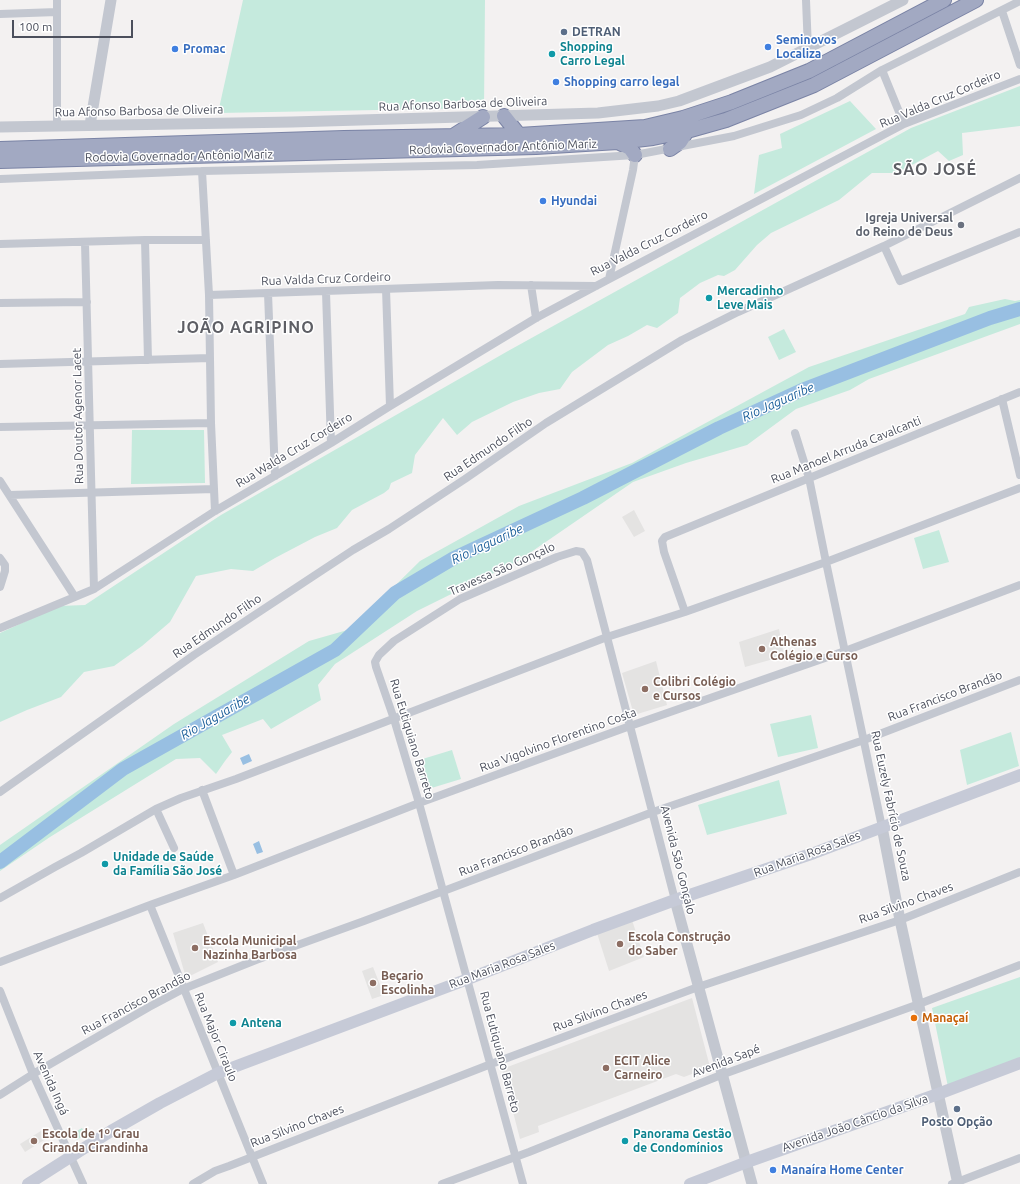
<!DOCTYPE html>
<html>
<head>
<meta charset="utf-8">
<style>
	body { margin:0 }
	#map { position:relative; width:1020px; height:1184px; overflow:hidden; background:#f3f1f1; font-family:Ubuntu,sans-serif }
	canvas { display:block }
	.scale { position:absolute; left:12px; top:20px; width:121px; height:18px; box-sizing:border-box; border:2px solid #4b4f5c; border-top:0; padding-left:5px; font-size:12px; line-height:14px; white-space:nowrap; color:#4b4f5c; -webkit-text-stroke:3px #fff; paint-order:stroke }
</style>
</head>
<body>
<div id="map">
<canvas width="1020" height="1184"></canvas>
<div class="scale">100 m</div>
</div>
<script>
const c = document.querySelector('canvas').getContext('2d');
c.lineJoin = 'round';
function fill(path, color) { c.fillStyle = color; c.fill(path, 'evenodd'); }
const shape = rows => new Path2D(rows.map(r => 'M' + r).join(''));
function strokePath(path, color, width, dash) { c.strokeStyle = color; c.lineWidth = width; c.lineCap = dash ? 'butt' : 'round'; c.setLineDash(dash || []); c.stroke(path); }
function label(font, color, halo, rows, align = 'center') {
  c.font = font + ' Ubuntu,sans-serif'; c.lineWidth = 3; c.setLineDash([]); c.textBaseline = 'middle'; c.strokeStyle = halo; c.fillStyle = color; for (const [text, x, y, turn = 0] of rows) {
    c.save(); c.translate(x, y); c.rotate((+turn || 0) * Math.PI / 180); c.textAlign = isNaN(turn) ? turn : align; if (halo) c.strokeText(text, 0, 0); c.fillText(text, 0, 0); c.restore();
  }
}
const education = shape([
	[634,510,645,531,634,537,622,517],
	[779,629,784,656,745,667,739,642],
	[656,661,667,705,634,715,622,673],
	[632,920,644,957,609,971,596,930],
	[203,923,218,962,186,978,173,933],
	[373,967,384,995,372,999,362,971],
	[692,998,710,1067,684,1077,676,1074,538,1126,539,1132,520,1139,502,1069],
	[44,1129,49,1137,25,1152,20,1144]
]);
const green = shape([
	[243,0,485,0,484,108,218,113],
	[1020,86,1020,126,962,133,963,155,949,161,938,151,897,173,872,173,839,200,771,233,757,245,735,270,724,276,718,275,700,283,680,298,678,313,657,328,647,325,628,336,608,345,572,372,560,389,539,393,513,402,472,422,457,435,443,418,415,455,412,473,391,483,389,489,384,493,352,510,337,528,315,537,275,558,253,571,231,569,196,576,170,622,142,646,114,666,84,672,61,697,27,710,0,722,0,633,59,606,85,605,221,515,508,351,911,128],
	[850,101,876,129,754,194,759,155,782,148,780,134],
	[1005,299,1015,301,1020,300,1020,324,869,379,850,390,796,409,747,445,686,463,633,482,518,561,417,611,335,664,318,685,321,700,271,729,263,719,222,735,232,752,225,761,216,774,200,758,176,759,50,837,0,871,0,845,174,724,309,641,351,629,420,561,519,506,632,463,809,367,965,314,969,307],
	[784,329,796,352,779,360,768,337],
	[132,430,204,430,205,483,131,484],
	[939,530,949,562,923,569,914,538],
	[811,715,818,748,778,757,770,724],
	[1011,732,1019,766,967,785,960,750],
	[452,750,461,779,425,790,416,761],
	[779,780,787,814,707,835,698,805],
	[1020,977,1020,1059,948,1087,932,1008],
	[82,1128,86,1134,77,1140,73,1133]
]);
const water = shape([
	[249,754,252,761,243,765,240,758],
	[259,841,263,852,257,854,253,844]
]);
const river = shape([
	[0,862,123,769,335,650,395,593,454,558,583,498,719,428,802,390,990,318,1020,309]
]);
const minor = shape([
	[806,0,808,49],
	[1002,11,1020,65],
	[0,14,57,12],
	[904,124,882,70,1020,1],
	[57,126,57,0],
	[202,171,209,295,211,423,215,511],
	[0,179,202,171,477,165,635,155,734,136,801,115,837,98,882,70],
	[145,240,148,360],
	[85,243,94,589],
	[0,244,145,240,206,240],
	[884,246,900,281,1020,232],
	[609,279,633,170,635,155],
	[531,285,536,318],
	[386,289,390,406],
	[326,292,331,443],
	[268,293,275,476],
	[209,295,498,285,596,286],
	[0,303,87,302],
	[0,364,210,358],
	[1002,399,1020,475],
	[0,427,211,423],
	[795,433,809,478,826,562,882,827],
	[0,481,75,597],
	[10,495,214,489],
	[0,558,5,565,5,571,0,587],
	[685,612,664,552,662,541,665,537,1020,392],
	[0,628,94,589,215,511,331,443,390,406,536,318,596,286,904,124,1020,79],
	[202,790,234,875],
	[0,792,194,655,353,550,389,529,465,479,546,423,682,340,738,312,884,246,1020,178],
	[156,809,174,848],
	[0,898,55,867,81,853,156,809,181,798,236,779,607,637,685,612,826,562,1020,488],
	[150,905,263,1184],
	[0,962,150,905,234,875,419,803,630,726,845,651,1020,585],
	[0,991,33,1074,83,1184],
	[0,1095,33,1074,149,1007,183,989,256,960,364,921,653,812,864,740,1020,680],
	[193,1184,215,1171,229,1166,491,1064,698,987,900,920,1020,872],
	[442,1184,529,1152,721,1075,919,1004,1020,965],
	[523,1184,419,803,394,719,376,667,375,662,379,655,394,641,460,599,557,557,576,551,582,552,587,560,607,637,675,900],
	[952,1184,1020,1158]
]);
const tertiary = shape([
	[90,125,111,0],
	[0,127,292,122,598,113,658,106,679,101,770,67,903,0],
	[882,827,900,920,958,1184],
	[675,900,752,1184]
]);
const secondary = shape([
	[28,1184,111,1131,160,1103,218,1073,468,979,593,930,675,900,814,853,1020,775],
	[690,1184,747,1162,938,1094,1020,1063]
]);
const trunk = shape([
	[504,116,519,135],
	[453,136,483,117],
	[618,142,630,148,635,155],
	[0,149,344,138,519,135,645,127,683,118,732,102,809,71,944,0],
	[670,149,680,142,687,131],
	[0,161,536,147,618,142,653,138,687,131,726,120,814,85,976,0]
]);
const markers = [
	[564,32,4,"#5c6f8a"],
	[768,47,4,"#3f7fe0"],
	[175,49,4,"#3f7fe0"],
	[552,54,4,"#0f9aa8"],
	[556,82,4,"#3f7fe0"],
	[543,201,4,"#3f7fe0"],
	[961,225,4,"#6b7280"],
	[709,298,4,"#0f9aa8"],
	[762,649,4,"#8d6e63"],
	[645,689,4,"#8d6e63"],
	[105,864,4,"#0f9aa8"],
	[620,944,4,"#8d6e63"],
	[195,948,4,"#8d6e63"],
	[373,983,4,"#8d6e63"],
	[914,1018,4,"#e8710a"],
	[233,1023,4,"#0f9aa8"],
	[606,1068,4,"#8d6e63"],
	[957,1109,4,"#5c6f8a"],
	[34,1141,4,"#8d6e63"],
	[625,1141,4,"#0f9aa8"],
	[773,1170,4,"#3f7fe0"]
];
const serviceNames = [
	["DETRAN",572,32],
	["Posto Opção",957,1122,"center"]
];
const shopNames = [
	["Seminovos",776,40],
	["Localiza",776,54],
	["Promac",183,49],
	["Shopping carro legal",564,82],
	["Hyundai",551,201],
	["Manaíra Home Center",781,1170]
];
const cultureNames = [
	["Shopping",560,47],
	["Carro Legal",560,61],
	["Mercadinho",717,291],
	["Leve Mais",717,305],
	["Unidade de Saúde",113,857],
	["da Família São José",113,871],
	["Antena",241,1023],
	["Panorama Gestão",633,1134],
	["de Condomínios",633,1148]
];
const streetNames = [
	["Rua Valda Cruz Cordeiro",940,99,-23],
	["Rua Afonso Barbosa de Oliveira",463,104,-2],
	["Rua Afonso Barbosa de Oliveira",139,111,-1],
	["Rodovia Governador Antônio Mariz",503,147,-2],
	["Rodovia Governador Antônio Mariz",179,156,-1],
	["Rua Valda Cruz Cordeiro",649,243,-27],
	["Rua Valda Cruz Cordeiro",326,279,-2],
	["Rua Doutor Agenor Lacet",78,416,-91],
	["Rua Edmundo Filho",488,449,-34],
	["Rua Walda Cruz Cordeiro",294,450,-31],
	["Rua Manoel Arruda Cavalcanti",846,450,-22],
	["Travessa São Gonçalo",502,569,-24],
	["Rua Edmundo Filho",217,626,-34],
	["Rua Francisco Brandão",945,696,-21],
	["Rua Eutiquiano Barreto",412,739,73],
	["Rua Vigolvino Florentino Costa",558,740,-20],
	["Rua Euzely Fabrício de Souza",891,806,78],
	["Rua Francisco Brandão",516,851,-21],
	["Rua Maria Rosa Sales",807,854,-20],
	["Avenida São Gonçalo",678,860,76],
	["Rua Silvino Chaves",906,903,-20],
	["Rua Maria Rosa Sales",502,965,-21],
	["Rua Francisco Brandão",136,1003,-28],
	["Rua Silvino Chaves",600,1011,-20],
	["Rua Major Ciraulo",216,1037,68],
	["Rua Eutiquiano Barreto",500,1052,75],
	["Avenida Sapé",726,1061,-21],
	["Avenida Ingá",51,1083,66],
	["Avenida João Câncio da Silva",855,1123,-19],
	["Rua Silvino Chaves",297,1126,-21]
];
const worshipNames = [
	["Igreja Universal",953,218],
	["do Reino de Deus",953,232]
];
const educationNames = [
	["Athenas",770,642],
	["Colégio e Curso",770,656],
	["Colibri Colégio",653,682],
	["e Cursos",653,696],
	["Escola Construção",628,937],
	["do Saber",628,951],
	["Escola Municipal",203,941],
	["Nazinha Barbosa",203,955],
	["Beçario",381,976],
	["Escolinha",381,990],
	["ECIT Alice",614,1061],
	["Carneiro",614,1075],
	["Escola de 1º Grau",42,1134],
	["Ciranda Cirandinha",42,1148]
];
const foodNames = [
	["Manaçaí",922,1018]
];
const waterNames = [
	["Rio Jaguaribe",778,402,-24],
	["Rio Jaguaribe",487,544,-25],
	["Rio Jaguaribe",215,717,-30]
];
const districtNames = [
	["SÃO JOSÉ",935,170],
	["JOÃO AGRIPINO",246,328]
];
fill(education, '#e4e3e2');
fill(green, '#c5eadd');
fill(water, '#98bfe2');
strokePath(river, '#98bfe2', 14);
strokePath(trunk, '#7a83a5', 16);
strokePath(minor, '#c3c7d0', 8);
strokePath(tertiary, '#c3c7d0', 11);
strokePath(secondary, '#c6cad7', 12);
strokePath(trunk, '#a2a9c2', 14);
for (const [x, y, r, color] of markers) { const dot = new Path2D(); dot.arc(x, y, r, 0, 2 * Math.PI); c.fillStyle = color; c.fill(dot); strokePath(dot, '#fff', 1.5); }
label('bold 12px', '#4e5e75', '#fff', serviceNames, 'left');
label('bold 12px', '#366cbe', '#fff', shopNames, 'left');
label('bold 12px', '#0d838f', '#fff', cultureNames, 'left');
label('12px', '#4b4f5c', '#fff', streetNames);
label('bold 12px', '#5b616d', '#fff', worshipNames, 'right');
label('bold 12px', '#785e54', '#fff', educationNames, 'left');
label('bold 12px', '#c56008', '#fff', foodNames, 'left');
label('italic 13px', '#1e609b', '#fff', waterNames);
c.letterSpacing = '1px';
label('bold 16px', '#5e5f65', '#fff', districtNames);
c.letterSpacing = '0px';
</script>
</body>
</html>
